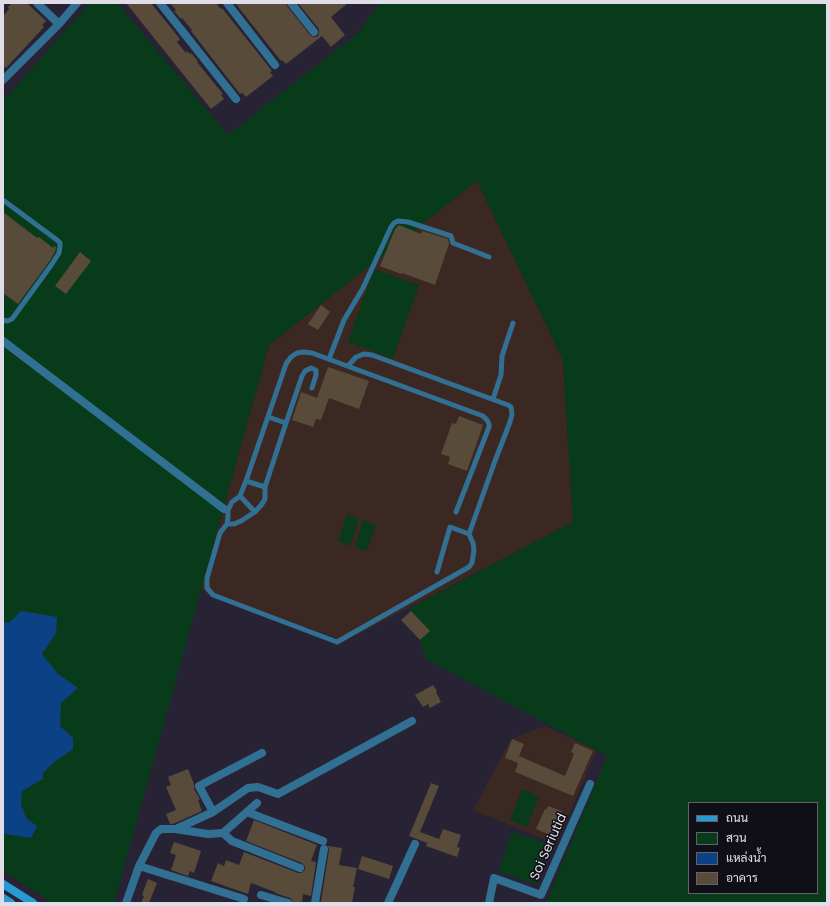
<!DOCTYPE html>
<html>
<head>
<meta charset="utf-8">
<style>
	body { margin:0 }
	#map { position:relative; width:830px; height:906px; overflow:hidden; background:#272335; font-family:Poppins,Sarabun,sans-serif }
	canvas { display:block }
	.frame { position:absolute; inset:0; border:4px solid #e0dde9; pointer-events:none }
	.legend { position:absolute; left:688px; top:802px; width:130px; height:92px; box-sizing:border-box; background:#100e16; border:1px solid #63616a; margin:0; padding:5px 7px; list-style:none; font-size:12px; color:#e0dde9 }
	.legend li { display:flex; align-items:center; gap:8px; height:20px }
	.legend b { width:20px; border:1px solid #63616a }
</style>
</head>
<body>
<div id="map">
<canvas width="830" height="906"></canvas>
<div class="frame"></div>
<ul class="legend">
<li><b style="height:5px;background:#289ad2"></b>ถนน</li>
<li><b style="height:11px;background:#083b1a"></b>สวน</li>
<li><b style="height:11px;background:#0c4186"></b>แหล่งน้ำ</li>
<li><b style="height:11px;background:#584b39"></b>อาคาร</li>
</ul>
</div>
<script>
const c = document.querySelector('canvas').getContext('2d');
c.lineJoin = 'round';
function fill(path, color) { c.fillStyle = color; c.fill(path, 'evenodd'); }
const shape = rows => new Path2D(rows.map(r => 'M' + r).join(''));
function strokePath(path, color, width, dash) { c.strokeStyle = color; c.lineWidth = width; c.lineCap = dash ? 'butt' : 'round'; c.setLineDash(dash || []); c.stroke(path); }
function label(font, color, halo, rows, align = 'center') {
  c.font = font + ' Poppins,sans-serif'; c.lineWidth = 3; c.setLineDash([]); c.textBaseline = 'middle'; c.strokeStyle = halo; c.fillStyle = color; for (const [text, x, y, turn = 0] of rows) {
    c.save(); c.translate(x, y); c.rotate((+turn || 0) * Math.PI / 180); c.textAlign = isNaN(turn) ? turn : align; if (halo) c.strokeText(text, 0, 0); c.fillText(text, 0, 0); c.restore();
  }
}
const education = shape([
	[477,181,563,360,573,522,345,641,201,589,269,345],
	[545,726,597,750,556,844,473,810,511,739]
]);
const green = shape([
	[90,3,117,3,228,135,358,33,380,3,827,3,827,903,546,903,607,756,426,659,410,608,573,522,563,360,477,181,269,345,114,903,53,903,3,871,3,101],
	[689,803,817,803,817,893,689,893],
	[374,269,419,285,393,359,348,342],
	[347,514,359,519,350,546,338,541],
	[363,520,376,525,367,551,355,547],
	[522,789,539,797,527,827,510,820],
	[512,832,549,844,536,884,498,872]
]);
const water = shape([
	[21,611,57,617,56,633,42,654,58,674,78,688,61,703,60,726,73,738,73,749,53,763,43,773,43,779,22,791,21,805,27,819,37,826,31,838,5,834,3,832,3,623,10,622]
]);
const building = shape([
	[12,3,27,3,46,21,42,25,44,27,6,68,3,65,3,16,9,9,8,7],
	[126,3,151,3,180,39,177,42,186,53,187,51,190,54,191,53,198,61,197,62,223,94,221,95,224,99,211,109],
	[170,3,216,3,221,9,222,8,265,62,272,71,270,72,273,76,246,97,242,93,240,94,191,31,192,30,182,18,181,19,174,11,176,10],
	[235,3,286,3,287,6,310,35,314,37,317,37,319,34,319,29,298,3,348,3,331,17,345,35,331,47,322,36,286,64,282,60,281,61],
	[3,212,37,238,39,237,53,248,54,246,56,247,55,252,49,262,18,304,3,293],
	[399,225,421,234,422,231,448,239,449,244,435,285,402,273,401,274,380,266,395,229],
	[80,252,91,261,66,294,55,286],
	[321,305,330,312,318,330,308,324],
	[328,367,369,381,359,409,329,398,321,420,316,419,313,427,292,420,301,392,317,398],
	[459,416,483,425,467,471,448,464,450,457,441,454,452,423,456,424],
	[411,611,430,631,420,640,401,620],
	[433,685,437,691,436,692,441,702,430,708,428,704,423,707,415,695],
	[512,739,524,744,519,756,565,776,574,754,571,752,575,743,593,751,573,796,515,772,518,763,505,758],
	[188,769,194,784,194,789,200,799,198,800,202,811,173,824,170,824,166,814,176,810,166,787,171,785,168,777],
	[431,783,439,786,420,832,439,839,443,829,461,835,457,847,460,848,457,857,426,846,427,843,409,836],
	[548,806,562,811,552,836,536,829,545,809,546,810],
	[254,820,317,845,311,861,316,862,311,896,303,894,302,903,293,903,292,900,290,898,275,893,275,892,251,883,248,894,211,881,218,863,224,866,226,860,239,865,244,852,298,873,301,873,305,870,305,867,302,863,246,841],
	[174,842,201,851,194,873,190,871,188,876,171,870,176,855,170,853],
	[328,846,342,848,339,865,357,868,353,887,355,887,352,903,328,903,321,902,329,850],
	[362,856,393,866,389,879,358,869],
	[148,879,157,883,149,903,141,903,144,896,142,895]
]);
const service = shape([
	[3,200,57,240,60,243,60,246,59,253,52,264,12,319,7,321,3,320],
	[329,359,344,320,363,288,391,227,394,223,398,221,408,222,451,236,453,243,489,257],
	[493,399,501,375,502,356,513,323],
	[286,423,302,376,305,371,311,368,316,370,316,375,312,388],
	[246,481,286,364,291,357,297,353,304,352,312,353,483,416,487,420,489,424,489,427,456,512],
	[246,481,265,487,265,499,262,504,255,512,241,521,234,524,227,524,228,517,228,510,232,502,240,496,246,481],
	[265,487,286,423,268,417],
	[240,496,255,512],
	[227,524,220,533,207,578,207,588,213,595,337,642,469,567,472,563,474,550,473,543,469,534,495,461,510,422,512,414,511,407,508,405,372,355,364,354,356,357,348,366],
	[437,572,450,527,469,534]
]);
const minor = shape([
	[37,3,59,24],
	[160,3,236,99],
	[227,3,275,65],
	[291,3,314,32],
	[3,80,59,24,77,3],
	[3,341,224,509],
	[213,812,248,788,258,787,278,794,412,721],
	[247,812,323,841],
	[176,829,213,812,199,786,262,753],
	[223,833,232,841,300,868],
	[139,866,156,833,161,829,175,829,208,834,223,833,257,803],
	[261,895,288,903],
	[126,903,139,866,244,899],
	[315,903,324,849],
	[388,903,415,844],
	[489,903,494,878,541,895,590,784]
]);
const secondary = shape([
	[3,884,33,903],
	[3,898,11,903]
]);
const streetNames = [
	["Soi Seriutid",549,847,-66]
];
fill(education, '#3b2823');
fill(green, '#083b1a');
fill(water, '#0c4186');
fill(building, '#584b39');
strokePath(service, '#327093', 5);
strokePath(minor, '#327093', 8);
strokePath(secondary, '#289ad2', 8);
label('13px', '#e0dde9', '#100e16', streetNames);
</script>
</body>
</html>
